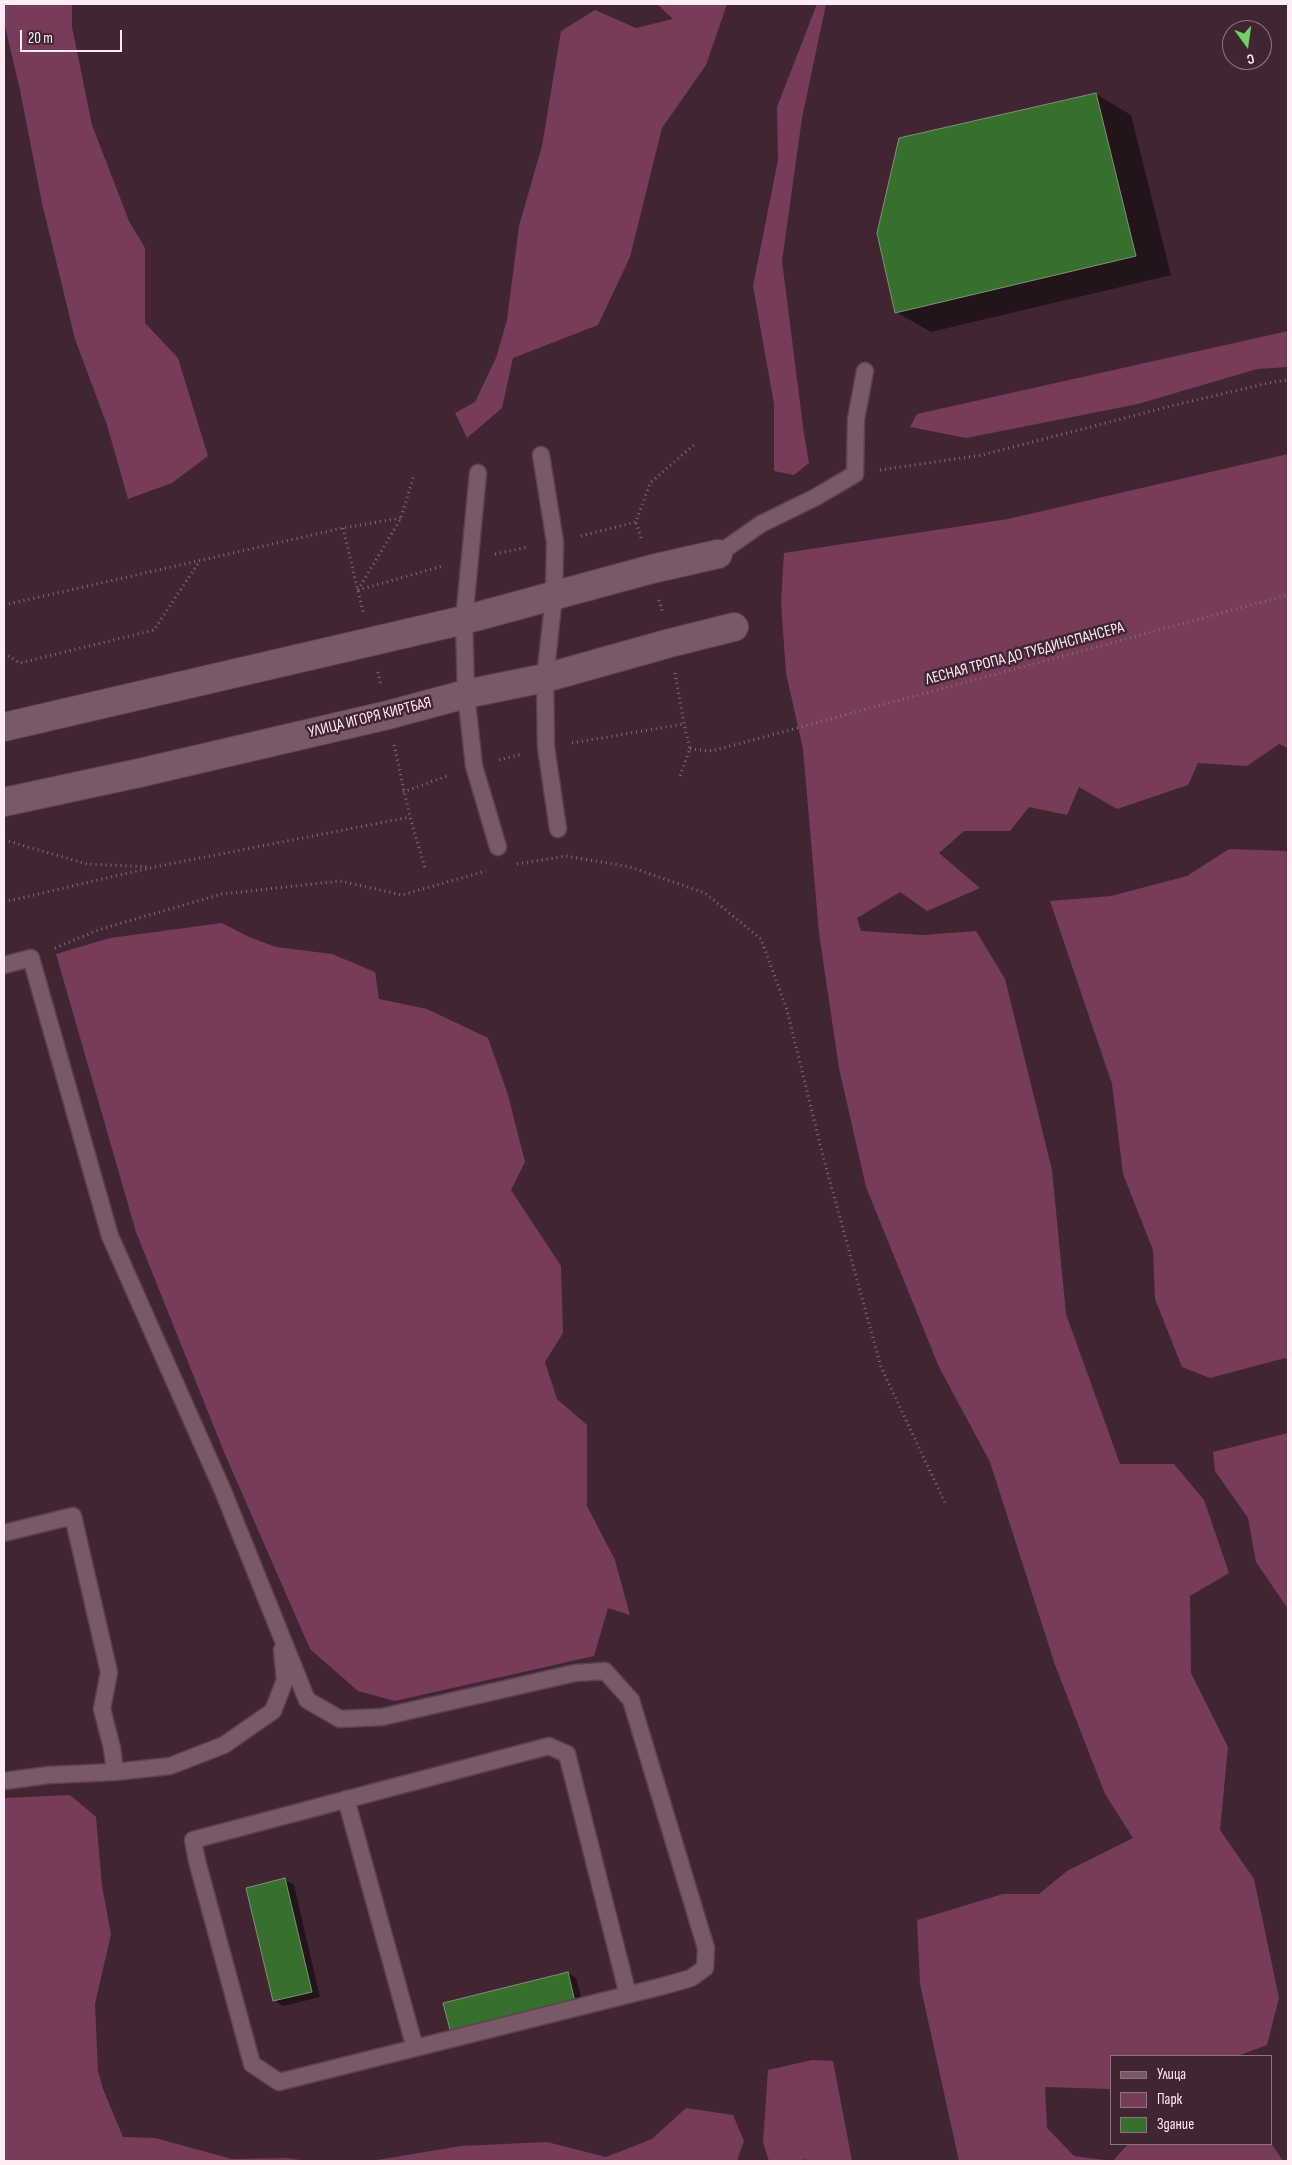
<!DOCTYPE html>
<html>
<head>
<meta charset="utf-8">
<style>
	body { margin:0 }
	#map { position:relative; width:1292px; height:2165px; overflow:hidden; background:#422532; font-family:"Sofia Sans Condensed",sans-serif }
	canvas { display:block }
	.frame { position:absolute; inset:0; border:5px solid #fdecf3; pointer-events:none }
	.legend { position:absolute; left:1110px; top:2055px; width:162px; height:90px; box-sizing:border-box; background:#422532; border:1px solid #8d757f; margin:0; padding:6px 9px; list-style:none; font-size:15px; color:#fdecf3 }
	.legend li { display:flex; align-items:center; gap:10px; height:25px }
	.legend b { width:25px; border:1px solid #8d757f }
	.north { position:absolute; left:1222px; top:20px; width:50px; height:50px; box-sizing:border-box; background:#422532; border:1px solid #8d757f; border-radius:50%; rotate:166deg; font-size:14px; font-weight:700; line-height:20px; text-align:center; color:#fdecf3 }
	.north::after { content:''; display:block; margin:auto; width:18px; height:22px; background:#70d35f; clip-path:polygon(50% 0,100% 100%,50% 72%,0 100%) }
	.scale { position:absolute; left:20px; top:30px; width:102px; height:22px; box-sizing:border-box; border:2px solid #fdecf3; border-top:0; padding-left:6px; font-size:15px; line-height:18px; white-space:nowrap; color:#fdecf3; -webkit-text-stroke:4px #422532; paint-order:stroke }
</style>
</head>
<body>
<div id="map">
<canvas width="1292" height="2165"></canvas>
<div class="frame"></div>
<ul class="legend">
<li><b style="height:6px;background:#795867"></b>Улица</li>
<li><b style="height:14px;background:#773c59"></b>Парк</li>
<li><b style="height:14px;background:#37702d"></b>Здание</li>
</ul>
<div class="north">С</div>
<div class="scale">20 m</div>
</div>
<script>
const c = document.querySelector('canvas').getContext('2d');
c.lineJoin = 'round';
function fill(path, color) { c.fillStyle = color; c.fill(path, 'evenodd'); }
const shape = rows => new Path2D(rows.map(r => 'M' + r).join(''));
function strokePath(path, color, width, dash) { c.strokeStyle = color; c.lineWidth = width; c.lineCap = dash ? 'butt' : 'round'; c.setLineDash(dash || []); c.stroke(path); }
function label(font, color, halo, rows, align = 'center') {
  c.font = font + ' "Sofia Sans Condensed",sans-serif'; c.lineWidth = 5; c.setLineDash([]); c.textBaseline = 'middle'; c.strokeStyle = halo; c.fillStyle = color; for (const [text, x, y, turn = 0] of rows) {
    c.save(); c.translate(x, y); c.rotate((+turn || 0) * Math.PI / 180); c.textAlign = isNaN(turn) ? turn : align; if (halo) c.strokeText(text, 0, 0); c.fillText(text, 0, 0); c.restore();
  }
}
const green = shape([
	[4,4,72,4,72,27,92,125,129,221,145,248,145,323,178,358,208,456,172,483,128,499,107,425,75,339,42,203,20,90,4,22],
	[657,4,727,4,706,65,662,128,630,257,598,325,513,358,502,408,467,438,455,413,475,402,496,358,507,320,519,226,542,146,561,31,595,10,636,28,673,19],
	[817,4,826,4,802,118,782,261,804,434,809,463,794,475,774,471,774,404,753,286,778,160,777,107],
	[1288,331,1288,367,1257,369,1138,404,966,438,910,427,917,414],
	[1288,454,1288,748,1279,744,1247,766,1198,763,1188,785,1117,809,1079,787,1067,815,1029,807,1010,831,964,831,939,853,980,888,927,911,900,892,857,918,861,931,922,935,976,931,1005,979,1052,1170,1066,1314,1120,1464,1174,1464,1204,1500,1229,1573,1190,1596,1191,1673,1228,1747,1220,1830,1254,1879,1279,1998,1267,2045,1237,2056,1111,2056,1111,2089,1045,2087,1047,2128,1074,2156,1112,2161,959,2161,920,1984,917,1920,1003,1894,1039,1894,1067,1871,1133,1838,1105,1794,1055,1665,990,1462,939,1367,866,1187,839,1068,819,933,803,749,786,673,781,602,784,553,1008,519],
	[1229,849,1288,851,1288,1360,1285,1358,1210,1378,1182,1367,1155,1299,1153,1250,1123,1174,1112,1084,1050,901,1111,896,1187,876],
	[222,923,249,937,276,947,332,954,375,972,379,999,427,1009,488,1038,508,1095,525,1162,511,1190,561,1266,563,1333,545,1362,557,1399,587,1425,587,1506,615,1560,630,1615,608,1608,594,1656,395,1701,358,1691,310,1649,224,1452,136,1232,56,954,110,938],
	[1288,1433,1288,1609,1256,1562,1248,1518,1215,1471,1213,1452],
	[70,1795,96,1817,102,1886,111,1934,95,2004,98,2071,103,2089,123,2137,155,2138,232,2159,288,2158,306,2161,4,2161,4,1798],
	[812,2060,833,2061,852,2161,807,2161,806,2159,800,2161,769,2161,763,2142,768,2070],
	[686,2108,733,2115,744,2141,737,2161,371,2161,461,2146,547,2142,606,2157,652,2139],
	[1271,2143,1283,2161,1113,2161,1128,2144]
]);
const shadow = shape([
	[1096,94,1131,115,1171,275,931,332,896,312],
	[285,1880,294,1885,320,1997,283,2006,274,2000],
	[568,1973,576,1978,585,2011,445,2004]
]);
const building = shape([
	[1096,93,1136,256,895,313,877,233,899,138,1096,93],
	[285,1878,312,1992,273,2001,246,1888,285,1878],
	[568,1972,576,2006,452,2037,443,2003,568,1972]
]);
const path = shape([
	[880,470,982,455,1175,405,1273,382,1288,380],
	[343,528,363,612],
	[581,536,636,522],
	[641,538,636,522,650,483,695,444],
	[495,554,528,547],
	[358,590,443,566],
	[358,590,401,518,414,475],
	[659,600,663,613],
	[4,605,343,528,401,518],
	[4,653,20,663,154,630,199,562],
	[378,672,381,685],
	[675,673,684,724,690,749,680,776],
	[572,743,684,724],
	[394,745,410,817,425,868],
	[690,749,712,751,1288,595],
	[499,760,522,754],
	[403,792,450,775],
	[4,840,87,864,150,867],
	[517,864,566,856,630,867,705,893,761,939,787,1010,824,1160,881,1367,946,1505],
	[4,902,154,867,410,817],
	[55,948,101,929,222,894,340,881,402,895,486,871]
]);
const lane = shape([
	[541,455,555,542,554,596,545,678,546,747,558,829],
	[478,473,464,620,466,694,474,766,498,847],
	[718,554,761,524,816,497,855,474,856,419,865,371],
	[4,965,31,958,110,1236,223,1491,307,1700,340,1719,382,1717,575,1673,605,1671,631,1700,706,1948,705,1968,691,1978,667,1985,279,2082,252,2064,197,1861,193,1840,549,1746,567,1754,628,1995],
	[4,1533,73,1516,109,1672,102,1709,112,1748,115,1772],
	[4,1781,49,1775,115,1772,170,1766,224,1745,273,1711,285,1680,282,1650],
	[346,1799,415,2048]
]);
const street = shape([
	[4,727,464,620,652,569,718,554],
	[4,802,139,773,388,715,466,694,545,678,670,643,734,627]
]);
const streetNames = [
	["ЛЕСНАЯ ТРОПА ДО ТУБДИНСПАНСЕРА",1025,654,-15],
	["УЛИЦА ИГОРЯ КИРТБАЯ",370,718,-14]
];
fill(green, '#773c59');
fill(shadow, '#0007');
fill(building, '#37702d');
strokePath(building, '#7b9377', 1);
strokePath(lane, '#5a434e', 19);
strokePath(street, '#5a434e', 30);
strokePath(path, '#846c76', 3, [1, 4]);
strokePath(lane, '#795867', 16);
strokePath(street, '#795867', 28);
label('16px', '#fdecf3', '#422532', streetNames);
</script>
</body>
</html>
